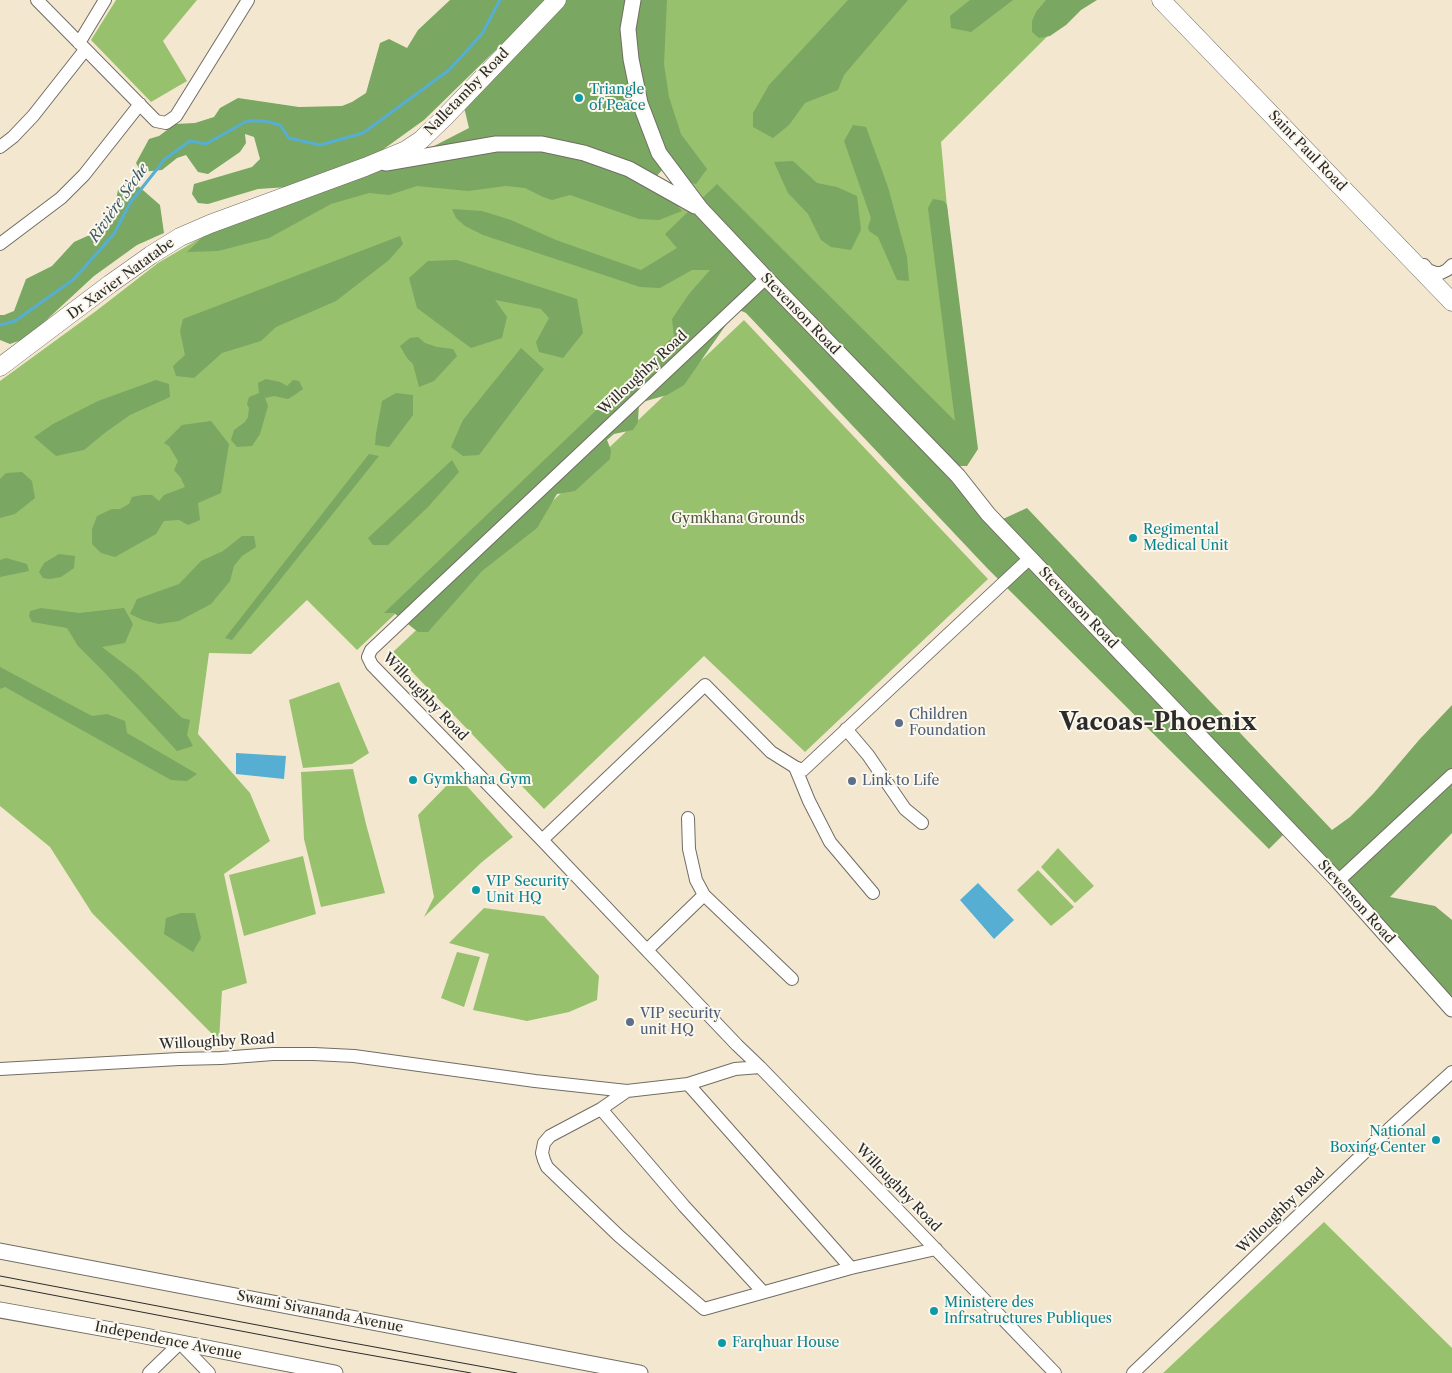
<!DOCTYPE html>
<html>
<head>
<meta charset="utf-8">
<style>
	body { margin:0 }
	canvas { display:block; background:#f3e8cf }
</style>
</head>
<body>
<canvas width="1452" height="1373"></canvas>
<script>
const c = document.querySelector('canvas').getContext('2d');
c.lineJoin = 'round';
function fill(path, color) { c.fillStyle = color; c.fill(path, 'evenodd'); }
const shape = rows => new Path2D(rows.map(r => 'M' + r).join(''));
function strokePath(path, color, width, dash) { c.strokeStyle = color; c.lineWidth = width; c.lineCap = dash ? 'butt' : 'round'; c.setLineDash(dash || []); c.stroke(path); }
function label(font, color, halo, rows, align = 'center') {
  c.font = font + ' "Libre Caslon Text",serif'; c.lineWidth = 4; c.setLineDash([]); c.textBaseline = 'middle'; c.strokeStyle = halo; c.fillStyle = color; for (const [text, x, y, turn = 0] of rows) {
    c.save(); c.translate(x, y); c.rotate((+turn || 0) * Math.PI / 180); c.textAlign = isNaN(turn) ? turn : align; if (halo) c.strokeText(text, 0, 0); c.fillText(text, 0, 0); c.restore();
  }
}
const green = shape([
	[116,0,197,0,163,41,187,81,151,102,91,40],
	[640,0,1084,0,941,142,969,444,753,276,357,650,307,600,251,654,209,653,198,734,250,793,270,841,224,874,247,983,222,991,219,1041,92,913,50,847,0,806,0,381,96,311,158,263,204,236,421,169,667,205,691,183],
	[744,320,988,579,805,752,704,656,544,809,393,652],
	[339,682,369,753,352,764,303,768,289,700],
	[353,769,366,824,385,893,321,907,304,839,301,772],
	[457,775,513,837,482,862,424,917,434,897,418,815],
	[1058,848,1094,886,1075,903,1041,867],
	[303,856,316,914,244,936,229,875],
	[1038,870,1074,907,1051,926,1017,890],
	[484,908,544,916,599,976,597,1000,569,1012,527,1021,473,1010,489,954,449,943],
	[457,952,480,957,464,1007,441,998],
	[1324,1222,1452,1348,1452,1373,1163,1373]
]);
const forest = shape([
	[450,0,547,0,424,120,374,156,288,187,258,189,208,204,198,203,192,194,194,184,252,167,260,159,254,137,245,134,246,143,240,152,208,174,198,172,186,155,177,158,162,170,141,172,136,163,149,139,159,136,175,124,195,123,214,117,220,108,238,98,299,107,342,106,352,102,366,93,380,43,389,39,407,48,418,30],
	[561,0,667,0,664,64,669,97,681,134,707,169,696,184,686,182,665,167,653,180,682,211,659,220,639,219,570,195,552,200,543,197,525,188,506,186,468,191,417,186,389,195,369,193,331,204,269,238,218,251,187,252,212,228,403,162,469,128,464,107],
	[848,0,908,0,844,75,838,90,805,103,789,125,773,138,753,127,753,113,769,85],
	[970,0,1013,0,971,32,951,28,950,16],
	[1046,0,1097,0,1081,10,1066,25,1050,36,1039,38,1032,32,1032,21,1036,12],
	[853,125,866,127,888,187,907,257,909,281,897,280,878,237,869,231,868,227,871,218,844,141],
	[793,161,817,183,837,187,857,196,861,230,851,250,831,247,821,240,808,214,788,193,774,162],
	[126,183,136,184,160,205,164,233,137,245,94,276,27,338,10,344,0,340,0,315,4,315,14,311,26,279,52,266,74,242,103,229,114,211,118,190],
	[717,184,955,421,928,208,933,199,944,201,947,205,978,449,967,466,957,466,898,425,992,524,1027,508,1332,830,1350,817,1373,794,1419,740,1452,705,1452,833,1390,897,1435,906,1452,920,1452,998,1290,828,1269,849,987,568,746,313,737,309,684,385,667,395,639,403,638,422,633,430,614,434,607,440,611,450,610,459,575,491,557,494,537,528,482,571,428,632,418,632,394,613,384,613,674,336,672,319,689,294,710,270,692,270,660,288,640,287,483,235,465,226,456,218,452,209,482,211,511,220,556,240,641,270,677,248,665,234],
	[400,236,403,244,389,260,336,301,276,327,261,341,222,353,194,378,176,376,173,366,185,355,180,331,183,319],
	[457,260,577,299,583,333,563,358,539,352,536,342,549,318,541,309,495,300,507,317,502,338,471,348,417,308,409,278,428,261],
	[418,337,425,343,437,347,453,349,457,356,434,381,419,387,413,364,407,358,400,346,410,338],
	[521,348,544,369,479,455,463,456,451,447,463,420],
	[266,379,280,382,287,386,293,380,299,381,303,389,296,394,288,399,274,396,265,398,268,406,260,434,252,446,237,447,231,440,234,430,245,422,248,417,249,408,247,404,249,397,259,393,258,383],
	[156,380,169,384,170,397,130,415,106,432,84,450,56,456,34,437,53,424,98,401],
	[396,393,413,395,413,415,389,447,375,445,376,434,382,401],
	[211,421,229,444,221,493,198,503,200,520,188,525,179,520,164,521,156,534,115,557,101,553,92,544,92,529,97,516,112,509,120,509,129,504,132,497,142,495,152,495,159,501,164,495,185,487,181,478,174,470,178,461,169,446,164,443,182,425],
	[369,454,379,456,232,640,225,638],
	[452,460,459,472,428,507,388,545,373,545,368,538],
	[22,472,32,481,35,498,15,514,0,518,0,479,6,473],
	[242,536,254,536,256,547,242,556,234,566,230,581,211,604,179,621,159,624,143,620,130,614,137,599,179,584,201,561,223,551],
	[59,554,75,556,74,568,61,577,50,579,43,578,39,572,44,563],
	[6,558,27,564,29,571,0,577,0,560],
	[41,608,79,613,124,608,133,624,125,643,102,647,136,673,182,718,190,720,187,735,193,746,177,751,104,672,78,646,67,628,32,622,29,616,30,611],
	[0,667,92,716,107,714,125,721,127,733,197,774,187,781,171,780,5,687,0,689],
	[181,913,195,913,201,938,193,952,164,934,166,918]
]);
const water = shape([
	[236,753,286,756,284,779,236,774],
	[978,883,1014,920,994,939,960,900]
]);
const stream = shape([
	[0,325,15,321,74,279,114,234,130,203,165,159,190,141,206,144,247,121,265,121,280,125,289,138,320,145,363,133,449,70,482,34,500,0]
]);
const minor = shape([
	[37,0,156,121,166,123,176,116,248,0],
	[79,43,105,0],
	[0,147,13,137,33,116,85,50],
	[0,244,61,198,84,175,140,104],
	[1424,265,1428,270,1436,273,1441,273,1447,270,1452,265],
	[766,278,371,650,368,657,372,665,542,840,737,1045,760,1067,1055,1373],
	[846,729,868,755,905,809,922,823],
	[795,767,809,801,830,842,873,893],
	[688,818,689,849,696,880,704,895,792,979],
	[542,840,705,685,771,752,795,767,803,770,1030,558],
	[1338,881,1452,775],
	[647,950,704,895],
	[0,1069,179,1059,221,1058,273,1054,314,1054,354,1056,535,1081,627,1091,688,1084,735,1069,760,1067],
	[688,1084,851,1268],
	[627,1091,601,1109,550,1136,544,1143,542,1153,544,1160,547,1167,619,1236,704,1309,851,1268,936,1249],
	[601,1109,684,1206,763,1292],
	[149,1373,180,1343,209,1373],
	[1133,1373,1389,1129,1452,1072]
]);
const tertiary = shape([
	[633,0,628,29,631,59,640,103,659,153,701,209,766,278,958,476,988,514,1338,881,1452,1009],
	[386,163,496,144,542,144,584,153,629,169,695,206],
	[0,1251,640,1373],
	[0,1310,140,1335,335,1373]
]);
const secondary = shape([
	[1161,0,1452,302],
	[0,367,110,284,151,255,180,237,210,224,365,167,406,150,421,140,444,118,557,0]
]);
const tram = shape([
	[0,1276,331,1339,517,1373],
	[0,1285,330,1348,471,1373]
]);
const markers = [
	[579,98,5,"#0f9aa8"],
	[1133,538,5,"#0f9aa8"],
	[899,723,5,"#5c6f8a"],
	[413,780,5,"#0f9aa8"],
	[852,781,5,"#5c6f8a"],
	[476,890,5,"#0f9aa8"],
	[630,1022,5,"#5c6f8a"],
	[1436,1140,5,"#0f9aa8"],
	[934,1311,5,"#0f9aa8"],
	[722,1343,5,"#0f9aa8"]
];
const cultureNames = [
	["Triangle",589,90],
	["of Peace",589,106],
	["Regimental",1143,530],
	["Medical Unit",1143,546],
	["Gymkhana Gym",423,780],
	["VIP Security",486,882],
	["Unit HQ",486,898],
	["National",1426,1132,"right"],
	["Boxing Center",1426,1148,"right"],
	["Ministere des",944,1303],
	["Infrsatructures Publiques",944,1319],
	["Farqhuar House",732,1343]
];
const streetNames = [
	["Nalletamby Road",467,92,-46],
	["Saint Paul Road",1307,151,46],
	["Dr Xavier Natatabe",121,279,-36],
	["Stevenson Road",800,314,46],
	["Willoughby Road",643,373,-43],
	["Stevenson Road",1078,608,46],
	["Willoughby Road",425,697,46],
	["Stevenson Road",1356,902,48],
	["Willoughby Road",217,1042,-3],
	["Willoughby Road",898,1188,46],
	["Willoughby Road",1281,1211,-44],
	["Swami Sivananda Avenue",320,1312,11],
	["Independence Avenue",168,1341,11]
];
const parkNames = [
	["Gymkhana Grounds",738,519]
];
const serviceNames = [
	["Children",909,715],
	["Foundation",909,731],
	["Link to Life",862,781],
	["VIP security",640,1014],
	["unit HQ",640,1030]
];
const waterNames = [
	["Rivière Sèche",119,203,-55]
];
const townNames = [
	["Vacoas-Phoenix",1158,723]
];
fill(green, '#98c16e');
fill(forest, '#7aa761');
fill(water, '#56afd3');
strokePath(stream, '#56afd3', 3);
strokePath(minor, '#716d64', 14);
strokePath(tertiary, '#716d64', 17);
strokePath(secondary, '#716d64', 19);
strokePath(minor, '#fff', 12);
strokePath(tertiary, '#fff', 15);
strokePath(secondary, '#fff', 18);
strokePath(tram, '#2b2b2b', 1);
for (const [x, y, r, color] of markers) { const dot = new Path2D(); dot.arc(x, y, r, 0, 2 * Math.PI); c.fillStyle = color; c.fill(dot); strokePath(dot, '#fbf7ec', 2); }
label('14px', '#0d838f', '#fbf7ec', cultureNames, 'left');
label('14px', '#2b2b2b', '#fbf7ec', streetNames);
label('14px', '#4c583f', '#fbf7ec', parkNames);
label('14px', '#4e5e75', '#fbf7ec', serviceNames, 'left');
label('italic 15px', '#3a5966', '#fbf7ec', waterNames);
label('bold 24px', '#2b2b2b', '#fbf7ec', townNames);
</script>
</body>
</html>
